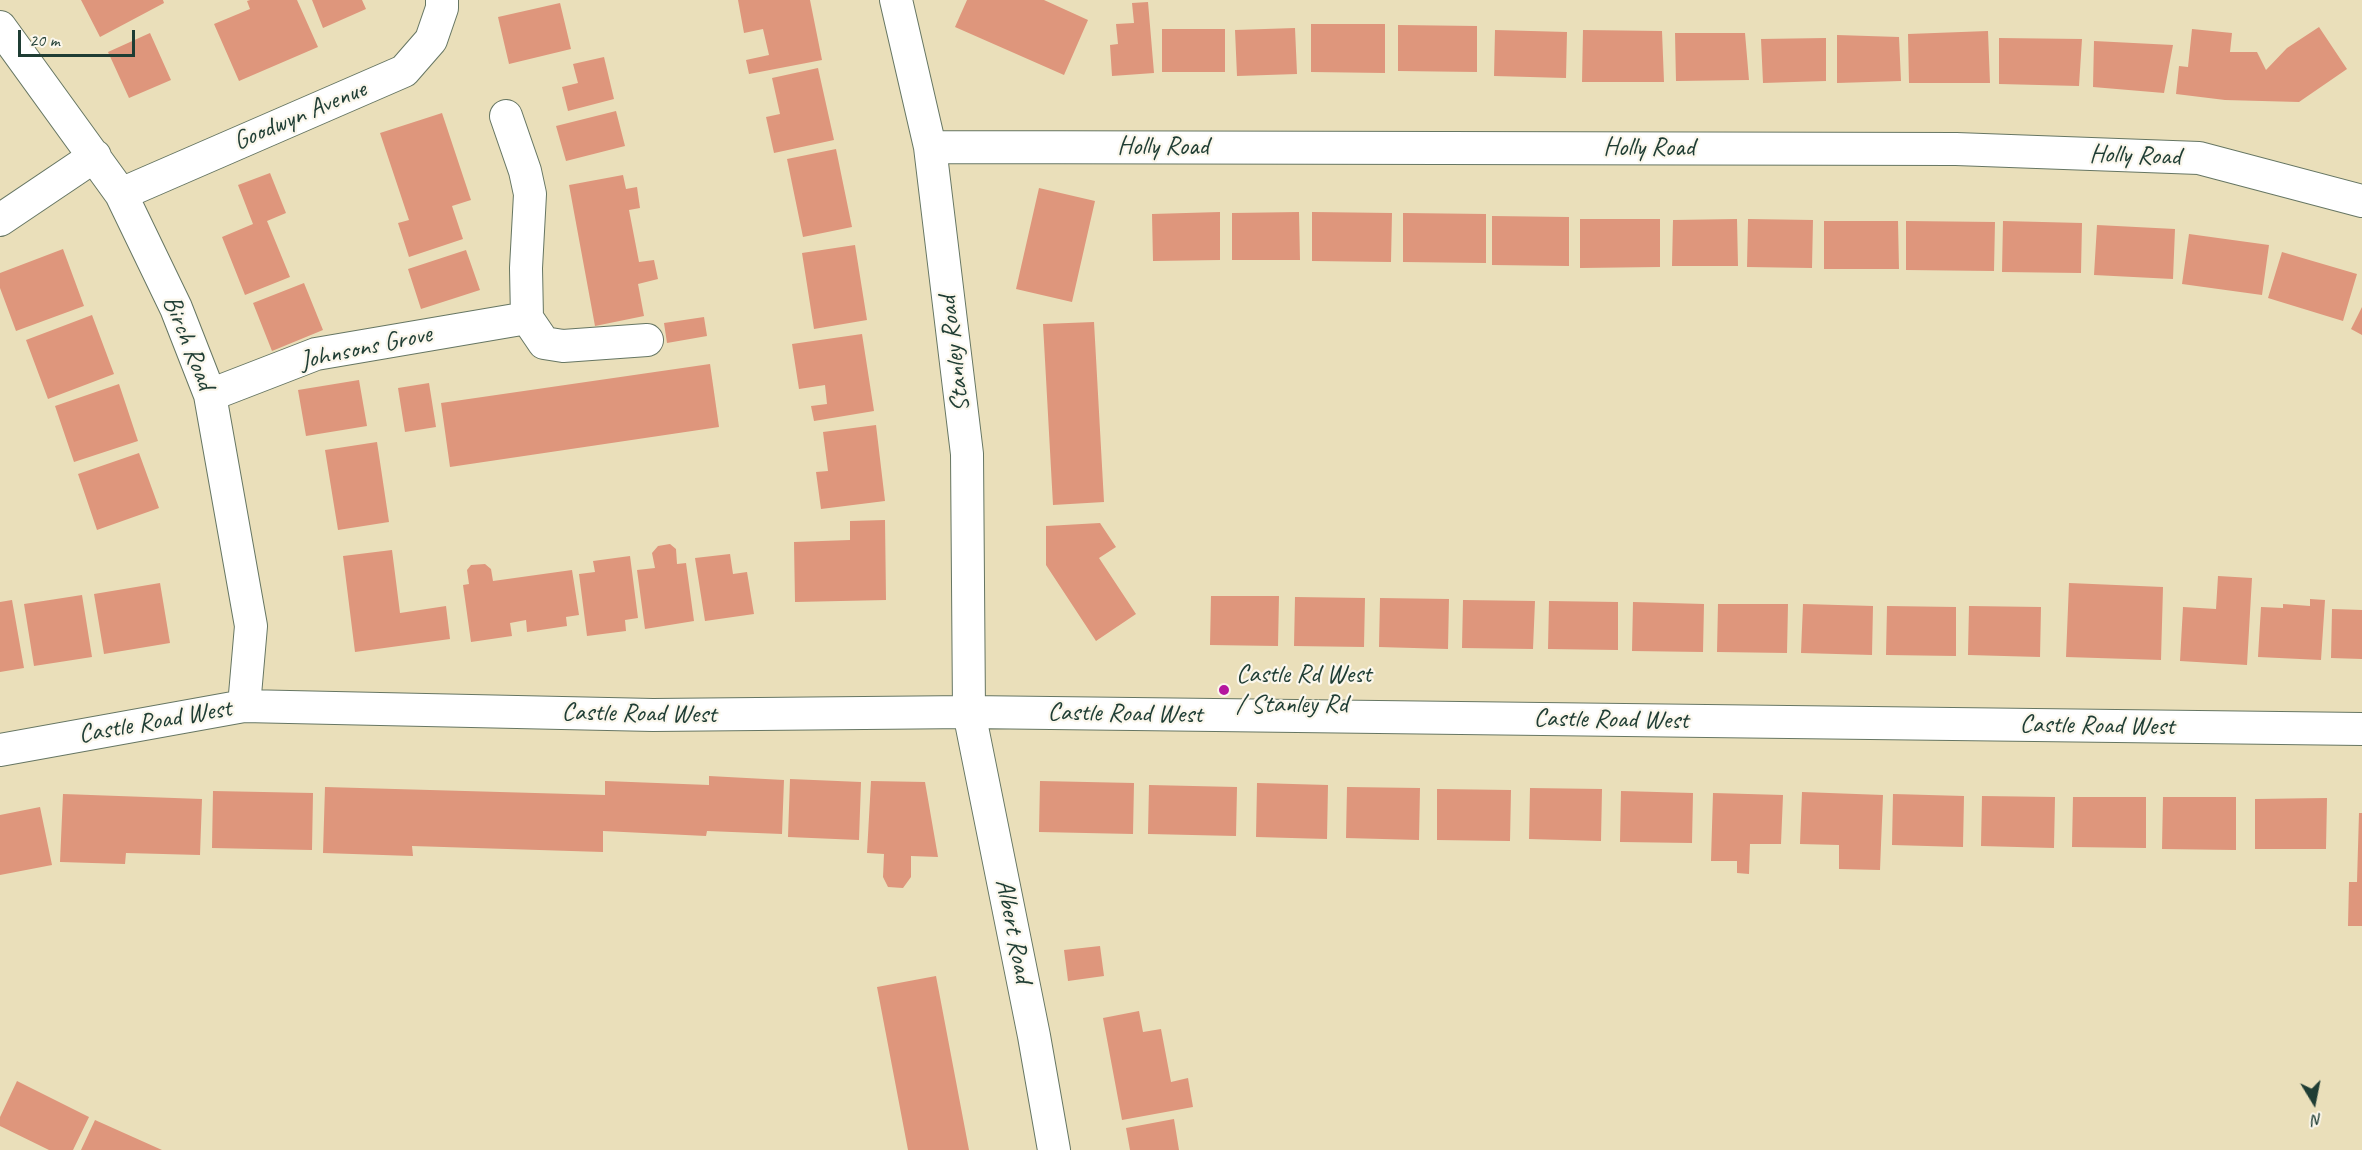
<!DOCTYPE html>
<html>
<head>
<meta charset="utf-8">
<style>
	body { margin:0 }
	#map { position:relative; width:2362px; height:1150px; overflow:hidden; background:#eadfba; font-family:Caveat,sans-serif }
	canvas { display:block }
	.north { position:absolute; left:2284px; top:1072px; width:60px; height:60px; -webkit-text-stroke:4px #fbf7ec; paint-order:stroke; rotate:170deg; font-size:16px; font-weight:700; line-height:24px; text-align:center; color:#1f3d34 }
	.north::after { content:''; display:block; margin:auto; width:21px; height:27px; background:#1f3d34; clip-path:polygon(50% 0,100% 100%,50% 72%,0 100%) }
	.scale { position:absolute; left:18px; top:30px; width:117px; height:27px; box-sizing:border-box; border:3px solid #1f3d34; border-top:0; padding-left:8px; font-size:18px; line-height:21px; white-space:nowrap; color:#1f3d34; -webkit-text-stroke:4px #fbf7ec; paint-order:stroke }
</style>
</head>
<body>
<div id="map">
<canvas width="2362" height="1150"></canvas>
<div class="north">N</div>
<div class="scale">20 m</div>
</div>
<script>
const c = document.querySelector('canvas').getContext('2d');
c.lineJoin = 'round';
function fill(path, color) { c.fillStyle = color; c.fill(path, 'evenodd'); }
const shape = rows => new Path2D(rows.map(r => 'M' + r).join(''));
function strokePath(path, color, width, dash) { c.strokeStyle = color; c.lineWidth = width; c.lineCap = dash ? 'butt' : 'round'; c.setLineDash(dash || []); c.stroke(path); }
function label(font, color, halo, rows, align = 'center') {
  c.font = font + ' Caveat,sans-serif'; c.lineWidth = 4.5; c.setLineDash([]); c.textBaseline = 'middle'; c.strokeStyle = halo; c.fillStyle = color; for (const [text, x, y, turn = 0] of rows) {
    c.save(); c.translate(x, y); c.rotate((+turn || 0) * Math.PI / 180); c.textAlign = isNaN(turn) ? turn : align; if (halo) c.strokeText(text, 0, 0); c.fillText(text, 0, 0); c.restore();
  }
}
const building = shape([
	[81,0,163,0,164,3,100,37],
	[250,0,297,0,318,47,239,81,214,24,250,9,247,1],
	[312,0,362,0,366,9,323,28],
	[738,0,810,0,822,60,749,74,746,60,769,55,763,29,744,33],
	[967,0,1044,0,1088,20,1064,75,955,27],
	[1148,2,1154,73,1112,76,1110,45,1118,44,1116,24,1134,23,1132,3],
	[560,3,571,49,509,64,498,17],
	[1311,24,1385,24,1385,73,1311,72],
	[1398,25,1477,26,1477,72,1398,71],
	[2319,27,2347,69,2299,102,2225,100,2176,94,2179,66,2188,67,2192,29,2232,33,2230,52,2257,52,2266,70,2287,48],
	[1295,28,1297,74,1237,76,1235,30],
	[1162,29,1225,29,1225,72,1162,72],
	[1495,30,1567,32,1566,78,1494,76],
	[1583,30,1662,31,1664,82,1582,82],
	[1988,31,1990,83,1909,83,1908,34],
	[150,33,171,80,129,98,108,52],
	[1675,33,1745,33,1749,80,1676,81],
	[1837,35,1899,37,1901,81,1837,83],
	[1826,38,1826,81,1763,83,1761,39],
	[1999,38,2082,39,2079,86,1999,84],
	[2094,41,2173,45,2164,93,2093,87],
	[604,57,614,99,568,111,562,87,578,83,573,64],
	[818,68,834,140,774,153,766,117,780,114,772,78],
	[616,111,625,146,566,161,556,126],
	[442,113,471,200,452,206,463,239,409,257,398,223,409,220,380,133],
	[836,149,852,227,803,237,787,159],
	[270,173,286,213,267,221,290,277,245,295,222,237,253,224,238,185],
	[623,175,626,189,637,187,640,208,629,210,639,262,654,260,658,279,638,284,644,316,595,326,569,185],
	[1039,188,1095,201,1072,302,1016,289],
	[1220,212,1220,260,1153,261,1152,214],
	[1299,212,1300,260,1232,260,1232,213],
	[1312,212,1392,213,1391,262,1312,261],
	[1403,213,1486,214,1486,263,1403,262],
	[1492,216,1569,217,1569,266,1492,265],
	[1580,219,1660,219,1660,267,1580,268],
	[1737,219,1738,266,1672,266,1673,220],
	[1748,219,1813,220,1812,268,1747,267],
	[1824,221,1898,221,1899,269,1824,269],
	[1906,221,1995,222,1994,271,1906,270],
	[2003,221,2082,223,2081,273,2002,272],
	[2097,225,2175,229,2173,279,2094,275],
	[2189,234,2269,245,2262,295,2182,284],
	[855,245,867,320,814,329,802,253],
	[63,249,84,306,16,331,0,288,0,273],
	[466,250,480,290,421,309,408,269],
	[2282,252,2357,274,2343,321,2268,298],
	[304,283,323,330,272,351,253,303],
	[2362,307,2362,335,2351,329],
	[92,315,114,374,48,399,26,340],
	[704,317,707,336,667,343,664,323],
	[1094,322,1104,502,1053,505,1043,324],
	[862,334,874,411,814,421,811,406,827,404,825,385,799,389,792,344],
	[710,364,719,427,450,467,441,403],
	[359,380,367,426,306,436,298,390],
	[429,383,436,427,405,432,398,388],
	[119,384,138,441,74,462,55,406],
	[876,425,885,501,821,509,816,472,828,471,823,432],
	[377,442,389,522,338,530,325,450],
	[139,453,159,508,97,530,78,474],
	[885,520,886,600,795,602,794,542,850,540,850,521],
	[1100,523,1116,547,1099,558,1136,614,1096,641,1046,565,1046,526],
	[670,544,676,549,677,564,686,563,694,621,645,629,637,570,655,568,652,553,658,546],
	[392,550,400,613,446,606,450,639,355,652,343,556],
	[730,554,733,574,747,572,754,614,705,621,695,558],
	[630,556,638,618,625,620,626,631,587,636,579,574,595,572,593,561],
	[485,564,491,569,493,581,572,570,579,615,566,617,567,626,527,632,526,620,510,623,512,636,471,642,463,585,469,584,467,570,471,565],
	[2218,576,2252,578,2247,665,2180,661,2183,607,2216,609],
	[160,583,170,643,104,654,94,594],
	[2069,583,2163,587,2161,660,2066,657],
	[82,595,92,657,34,666,24,604],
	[1211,596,1279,596,1278,646,1210,645],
	[1295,597,1365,598,1364,647,1294,646],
	[1380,598,1449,599,1448,649,1379,647],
	[2310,599,2325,600,2321,660,2258,657,2261,607,2283,608,2283,604,2310,606],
	[12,600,24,668,0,672,0,602],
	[1463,600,1535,601,1533,649,1462,648],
	[1549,601,1618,602,1618,650,1548,649],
	[1633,602,1704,604,1703,652,1632,651],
	[1718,604,1788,604,1787,653,1717,652],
	[1803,604,1873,606,1872,655,1801,653],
	[1887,606,1956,607,1956,656,1886,655],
	[1969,606,2041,607,2040,657,1968,655],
	[2332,609,2362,610,2362,659,2331,658],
	[709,776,784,780,782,834,707,831,706,836,603,831,603,852,412,846,413,856,323,853,325,787,605,795,605,781,709,785],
	[790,779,861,782,859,840,788,837],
	[871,781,925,782,938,857,911,856,911,877,903,888,888,887,883,877,884,854,867,853],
	[1040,781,1134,783,1133,834,1039,832],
	[1257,783,1328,785,1327,839,1256,837],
	[1149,785,1237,787,1236,836,1148,834],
	[1347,787,1420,788,1419,840,1346,838],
	[1530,788,1602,789,1601,841,1529,839],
	[1437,789,1511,790,1510,841,1437,840],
	[213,791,313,793,312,850,212,848],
	[1621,791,1693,793,1692,843,1620,842],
	[1802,792,1883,795,1880,870,1839,869,1839,845,1800,844],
	[1713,793,1783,795,1781,844,1750,844,1749,874,1737,873,1737,861,1711,861],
	[63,794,202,799,200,855,126,853,125,864,60,862],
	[1893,794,1964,796,1963,847,1892,845],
	[1982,796,2055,797,2054,848,1981,846],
	[2073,797,2146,797,2146,848,2072,847],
	[2163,797,2236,797,2236,850,2162,849],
	[2327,798,2326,849,2255,849,2255,799],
	[40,807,52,865,0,875,0,815],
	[2359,813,2362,813,2362,926,2348,926,2349,882,2357,882],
	[1100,946,1104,976,1068,981,1064,950],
	[936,976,969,1150,908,1150,877,987],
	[1139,1011,1143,1032,1161,1029,1171,1082,1188,1078,1193,1107,1122,1120,1103,1018],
	[17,1081,89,1117,73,1150,49,1150,0,1126,0,1117],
	[1174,1119,1179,1150,1130,1150,1126,1128],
	[95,1120,162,1150,81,1150]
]);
const minor = shape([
	[896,0,930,147,967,454,969,712,1034,1036,1054,1150],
	[0,27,121,194,176,308,210,395,251,626,244,706],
	[506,116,525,171,530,194,526,268,527,318,544,343,563,346,647,340],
	[930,147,1956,149,2199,158,2362,201],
	[121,194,404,71,431,40,442,8,442,0],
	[0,220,95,156],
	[210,395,316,354,527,318],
	[0,750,244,706,653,715,969,712,2362,729]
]);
const markers = [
	[1224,690,6,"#b5179e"]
];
const streetNames = [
	["Goodwyn Avenue",300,116,-23],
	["Holly Road",1163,147],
	["Holly Road",1649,148],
	["Holly Road",2135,156,2],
	["Birch Road",188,343,68],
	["Johnsons Grove",366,348,-12],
	["Stanley Road",955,354,-97],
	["Castle Road West",639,714,1],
	["Castle Road West",1125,714,1],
	["Castle Road West",1611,720,1],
	["Castle Road West",155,722,-10],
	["Castle Road West",2097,726,1],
	["Albert Road",1013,931,79]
];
const poiNames = [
	["Castle Rd West",1236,675],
	["/ Stanley Rd",1236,705]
];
fill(building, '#de967c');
strokePath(minor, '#667663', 34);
strokePath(minor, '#fff', 32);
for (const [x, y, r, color] of markers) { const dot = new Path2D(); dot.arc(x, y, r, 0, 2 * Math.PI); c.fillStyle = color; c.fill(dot); strokePath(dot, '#fbf7ec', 2); }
label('26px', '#1f3d34', '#fbf7ec', streetNames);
label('26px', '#1f3d34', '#fbf7ec', poiNames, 'left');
</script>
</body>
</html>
